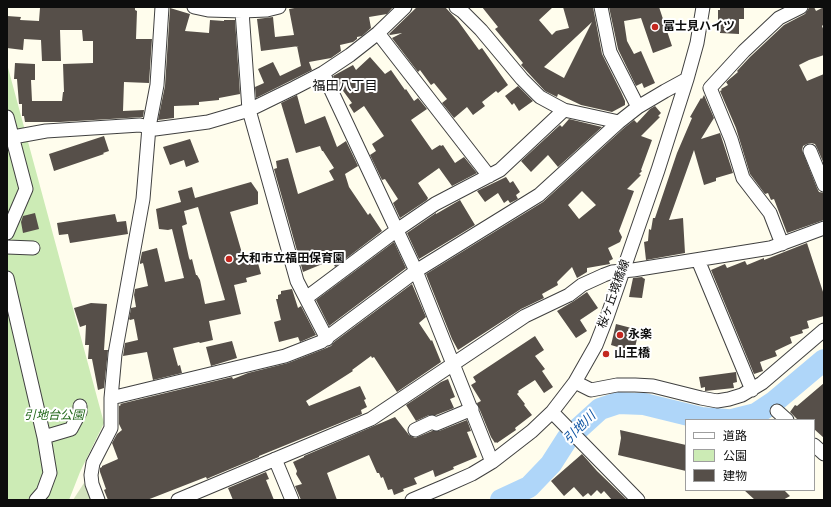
<!DOCTYPE html>
<html>
<head>
<meta charset="utf-8">
<style>
	body { margin:0 }
	#map { position:relative; width:831px; height:507px; overflow:hidden; background:#fffded; font-family:"Times New Roman","Noto Sans JP",serif }
	canvas { display:block }
	.frame { position:absolute; inset:0; border:8px solid #0d0d0d; pointer-events:none }
	.legend { position:absolute; left:685px; top:419px; width:130px; height:72px; box-sizing:border-box; background:#fff; border:1px solid #9e9e9e; margin:0; padding:5px 7px; list-style:none; font-size:12px; color:#0d0d0d }
	.legend li { display:flex; align-items:center; gap:8px; height:20px }
	.legend b { width:20px; border:1px solid #9e9e9e }
</style>
</head>
<body>
<div id="map">
<canvas width="831" height="507"></canvas>
<div class="frame"></div>
<ul class="legend">
<li><b style="height:5px;background:#fff"></b>道路</li>
<li><b style="height:11px;background:#ccebb5"></b>公園</li>
<li><b style="height:11px;background:#564f49"></b>建物</li>
</ul>
</div>
<script>
const c = document.querySelector('canvas').getContext('2d');
c.lineJoin = 'round';
function fill(path, color) { c.fillStyle = color; c.fill(path, 'evenodd'); }
const shape = rows => new Path2D(rows.map(r => 'M' + r).join(''));
function strokePath(path, color, width, dash) { c.strokeStyle = color; c.lineWidth = width; c.lineCap = dash ? 'butt' : 'round'; c.setLineDash(dash || []); c.stroke(path); }
function label(font, color, halo, rows, align = 'center') {
  c.font = font + ' "Times New Roman","Noto Sans JP",serif'; c.lineWidth = 4; c.setLineDash([]); c.textBaseline = 'middle'; c.strokeStyle = halo; c.fillStyle = color; for (const [text, x, y, turn = 0] of rows) {
    c.save(); c.translate(x, y); c.rotate((+turn || 0) * Math.PI / 180); c.textAlign = isNaN(turn) ? turn : align; if (halo) c.strokeText(text, 0, 0); c.fillText(text, 0, 0); c.restore();
  }
}
const green = shape([
	[7,64,104,423,80,472,69,500,7,500]
]);
const cemetery = shape([
	[84,483,91,500,73,500]
]);
const river = shape([
	[732,420,756,414,774,402,824,360],
	[501,500,529,487,551,464,567,439,600,409,618,403,644,404,701,418,727,420]
]);
const building = shape([
	[47,7,135,7,135,10,137,11,136,39,152,39,149,83,124,82,123,111,144,110,143,117,60,122,25,122,24,116,22,116,22,104,19,104,17,79,14,79,15,63,35,64,35,80,31,80,32,101,62,101,63,92,64,92,63,64,93,63,93,41,83,41,82,30,60,30,61,61,42,61,41,40,24,39,23,50,7,48,7,16,21,17,20,20,39,21,40,8,47,8],
	[300,7,393,7,387,14,369,17,371,28,362,36,357,37,357,39,353,42,340,45,341,51,331,58,309,62,312,70,256,98,255,87,264,83,258,69,273,62,280,76,301,66,297,46,299,46,261,51,257,19,273,17,275,37,294,35,289,9],
	[417,7,445,7,458,21,479,50,482,48,508,85,498,93,496,91,482,102,485,106,473,115,467,107,454,118,442,103,447,99,434,83,431,85,420,70,418,72,392,38,402,33,390,35,389,34],
	[482,7,553,7,539,20,552,35,556,31,569,28,563,7,593,7,602,54,621,92,625,101,625,105,612,112,581,105,558,94,557,97,545,91,521,65,523,63,495,29,498,27],
	[592,22,564,78,544,67],
	[609,7,659,7,672,46,653,53,641,18,624,21,627,41,634,54,641,51,655,83,644,88,642,83,636,86,618,49],
	[720,7,744,7,744,19,739,19,739,34,720,33,720,23,718,23,718,10,720,10],
	[812,7,814,7,816,11,824,7,824,24,822,26,824,31,824,55,809,60,799,65,807,81,824,74,824,164,817,148,815,144,811,143,807,144,803,146,802,150,817,188,819,192,824,193,824,220,787,233,774,199,771,200,768,193,765,194,750,174,736,128,720,91,722,90,721,89,728,85,726,82,738,72,737,71,750,57,784,25,805,14,809,8],
	[170,8,190,14,185,31,209,33,210,20,224,21,224,20,235,20,240,94,219,98,219,100,199,102,199,105,174,106,174,118,158,120,165,86],
	[370,57,385,74,391,70,405,90,406,89,414,101,418,98,427,109,411,120,432,150,440,145,441,146,443,145,455,163,464,157,477,173,452,186,439,168,418,183,428,198,427,200,400,218,393,203,398,199,385,179,382,180,370,155,376,151,372,144,384,136,364,106,354,113,349,105,352,103,341,88,339,88,333,76,353,65,356,70],
	[518,86,533,101,519,111,514,103,512,105,505,96],
	[297,95,305,124,325,116,337,147,346,141,358,166,345,174,349,187,368,215,370,213,382,231,335,267,332,260,303,272,274,169,277,168,276,161,288,158,298,194,334,180,329,171,334,168,323,151,322,151,320,146,296,153,281,103],
	[704,95,714,118,701,139,720,133,733,173,716,178,716,181,704,185,694,150,669,220,683,218,685,253,646,260,644,242,648,241,649,229,651,230,653,218,655,218,677,153,692,118,690,117,701,98,702,99],
	[655,106,661,113,658,116,660,117,641,136,652,140,641,170,642,171,639,174,641,175,627,189,634,191,619,231,622,237,620,242,608,248,613,259,609,261,610,264,587,268,587,272,577,278,572,267,557,282,558,285,542,294,544,298,521,309,458,350,452,339,426,274,543,202,624,128,634,120,637,123,650,109],
	[582,191,596,205,579,219,568,205],
	[569,119,602,127,558,167,548,155,531,172,521,161,560,125,562,127],
	[104,136,109,151,103,153,104,154,54,171,49,154],
	[190,139,199,162,186,167,184,160,170,165,163,147],
	[506,177,510,183,513,181,520,192,516,195,518,199,510,203,508,200,504,203,498,193,485,202,477,191],
	[251,182,258,192,258,204,230,212,244,260,256,256,261,274,246,278,247,282,234,285,241,314,209,321,213,340,200,343,199,342,173,348,178,366,180,365,182,373,153,380,147,352,123,356,125,343,138,340,134,319,130,320,129,319,131,308,136,307,134,295,135,289,148,286,144,267,143,263,140,264,140,262,142,252,157,248,165,282,184,278,172,229,168,230,159,229,156,209,181,202,178,191,192,187,195,198],
	[198,207,225,300,205,304,200,280,197,275,196,275,192,259,190,260,189,258,182,226,187,224,184,211],
	[460,200,475,225,419,259,407,233,436,213,436,214],
	[35,213,39,229,23,233,21,222,23,216],
	[115,214,117,222,126,221,128,234,70,243,68,234,59,235,57,223],
	[394,242,406,268,329,326,316,300],
	[807,243,824,295,824,316,807,321,809,328,802,330,803,333,790,337,792,343,775,351,777,356,760,362,763,371,754,374,711,270,725,264,727,268,745,261,747,265,764,258,764,260],
	[642,277,643,278,645,279,642,298,629,297,633,278],
	[412,284,426,317,419,323,431,341,432,340,441,362,397,392,374,357,372,358,371,356,352,370,353,371,306,401,309,406,360,386,366,399,364,400,367,407,361,410,362,414,259,456,259,457,211,477,207,479,206,477,147,500,108,500,104,490,106,489,100,472,100,468,102,467,102,466,118,459,112,443,117,434,122,430,119,424,119,406,121,405,120,404,232,377,233,379,248,373,288,363,324,349,331,346,334,342],
	[292,289,298,308,301,306,316,335,300,342,298,337,279,342,274,322,281,320,276,299,278,299,278,295,281,294,281,291],
	[587,292,598,308,580,320,587,331,576,338,557,311,574,301],
	[91,303,107,304,104,350,108,350,104,388,98,390,92,359,88,359,89,345,85,345,86,325,80,327,74,308],
	[616,324,639,330,634,352,611,345],
	[535,336,544,350,535,356,545,369,542,371,553,387,544,393,535,380,518,391,519,392,517,394,525,404,524,405,532,415,515,428,516,430,497,443,496,442,495,443,491,437,477,403,481,401,471,385,476,382,473,377],
	[232,341,237,358,211,366,206,347],
	[736,372,737,382,733,383,734,388,705,391,705,387,701,388,699,377],
	[448,379,455,397,450,399,454,408,436,415,429,415,416,421,406,405,441,382],
	[824,383,824,438,814,429,814,420,798,420,790,412,795,405,797,406],
	[395,417,409,435,415,438,432,431,439,431,467,420,471,431,467,432,477,457,453,467,454,469,435,477,433,470,414,478,417,484,403,489,404,491,394,495,392,489,388,490,383,477,381,478,379,473,377,473,369,455,327,473,337,500,301,500,295,486,302,484,296,474,297,471,293,462,304,457,304,456],
	[620,430,686,445,686,471,618,455,621,438],
	[582,454,597,471,627,500,612,500,604,491,601,494,597,490,591,496,588,493,583,497,574,487,564,496,551,481],
	[266,472,269,479,266,480,274,500,233,500,228,488],
	[744,490,784,490,790,496,783,500,755,500]
]);
const minor = shape([
	[194,7,208,10,242,11,267,10,279,7],
	[456,7,462,11,481,30,522,79,540,97,564,110,619,122],
	[601,7,610,52,638,107],
	[242,11,249,110,297,281,327,339],
	[378,33,489,176],
	[323,73,416,271,492,462],
	[7,117,26,189,7,233],
	[13,137,46,131,140,125,155,129,208,122,249,110,294,88,323,73,350,55,378,33,405,7],
	[810,151,824,185],
	[782,244,770,213,743,178,731,139,710,88,744,51,779,18,801,7],
	[7,247,33,248],
	[698,260,752,390],
	[7,278,44,437,50,473,43,492,36,500],
	[306,298,397,230,435,204,500,170,564,110],
	[575,382,591,390,617,385,635,385,653,386,701,398,717,401,729,399,742,395,762,383,824,330],
	[111,398,285,356,321,342,416,271,539,195,619,122,638,107,665,91,687,79],
	[777,411,787,420],
	[552,412,638,500],
	[415,430,432,422,436,424,472,409],
	[44,437,71,429,80,412,80,406],
	[814,445,824,454],
	[275,459,292,500],
	[98,500,92,484,91,475,93,463,111,428,111,398,115,354,143,199,149,127,157,85,162,7],
	[178,500,371,419,525,316,569,295,582,285,604,275,612,272,633,270,770,248,824,228],
	[412,500,445,486,472,474,492,462,532,431,552,412,575,382,596,345,607,317,658,170,687,79,697,43,703,7]
]);
const markers = [
	[655,27,4,"#c3271f"],
	[229,259,4,"#c3271f"],
	[620,335,4,"#c3271f"],
	[606,354,4,"#c3271f"]
];
const poiNames = [
	["富士見ハイツ",663,27],
	["大和市立福田保育園",237,259],
	["永楽",628,335],
	["山王橋",614,354]
];
const streetNames = [
	["桜ヶ丘境橋線",614,294,-70]
];
const parkNames = [
	["引地台公園",54,416]
];
const neighbourhoodNames = [
	["福田八丁目",345,87]
];
const waterNames = [
	["引地川",580,428,-45]
];
fill(green, '#ccebb5');
fill(cemetery, '#d2e2bd');
strokePath(river, '#afd6f9', 22);
fill(building, '#564f49');
strokePath(minor, '#404040', 15);
strokePath(minor, '#fff', 13);
for (const [x, y, r, color] of markers) { const dot = new Path2D(); dot.arc(x, y, r, 0, 2 * Math.PI); c.fillStyle = color; c.fill(dot); strokePath(dot, '#fff', 1.5); }
label('bold 12px', '#0d0d0d', '#fff', poiNames, 'left');
label('12px', '#0d0d0d', '#fff', streetNames);
label('italic 12px', '#23681b', '#fff', parkNames);
label('13px', '#0d0d0d', '#fff', neighbourhoodNames);
label('italic 13px', '#1156a4', '#fff', waterNames);
</script>
</body>
</html>
